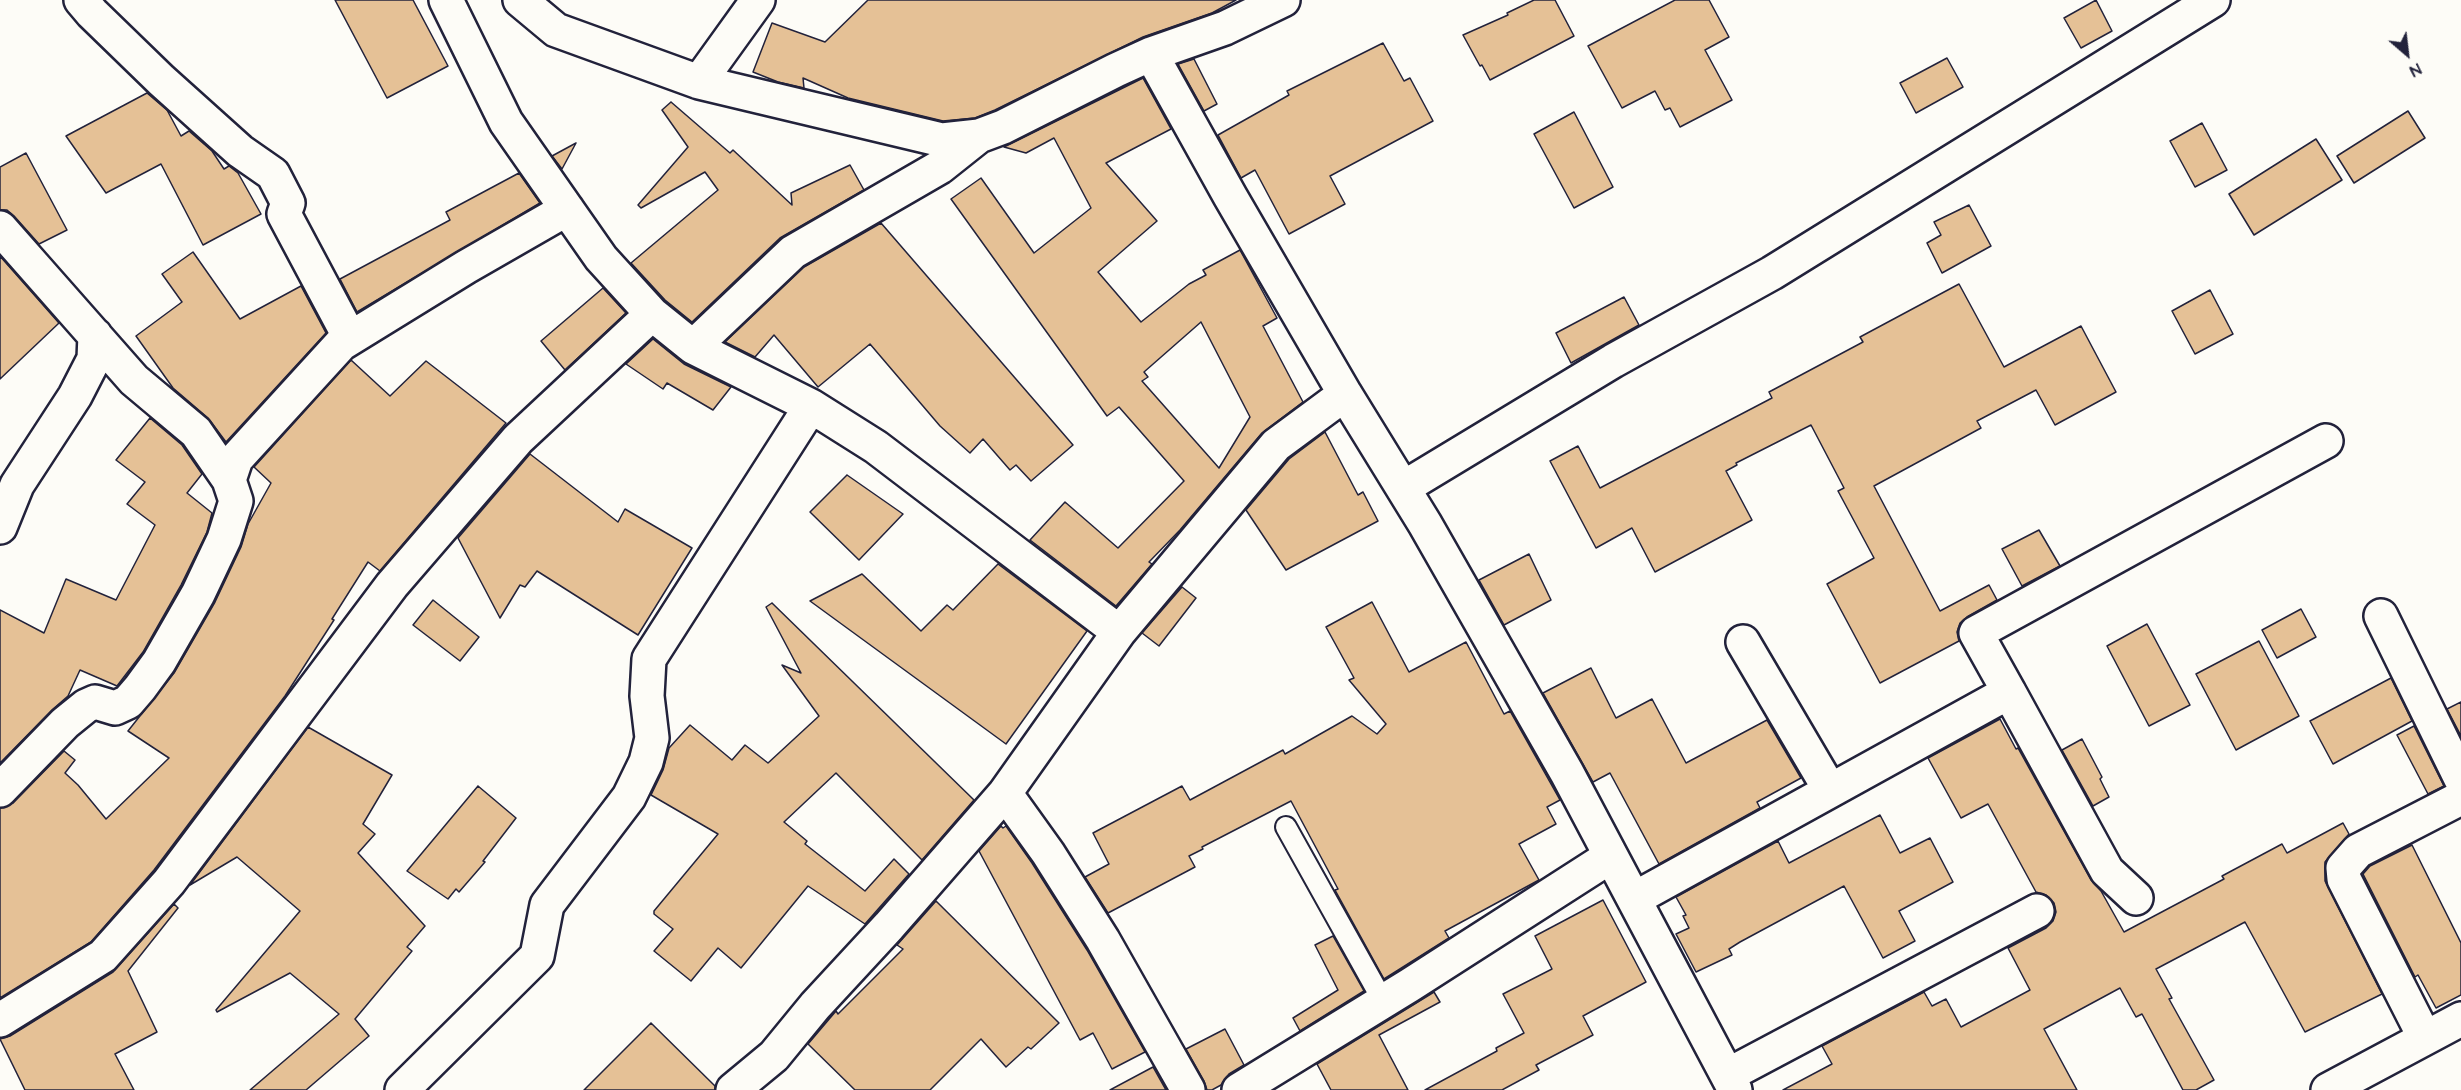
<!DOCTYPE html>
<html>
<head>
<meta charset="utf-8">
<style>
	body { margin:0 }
	#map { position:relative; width:2461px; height:1090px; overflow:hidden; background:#fdfcf7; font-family:"Architects Daughter",sans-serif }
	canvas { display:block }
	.north { position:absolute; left:2377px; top:24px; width:60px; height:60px; -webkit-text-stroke:4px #fdfcf7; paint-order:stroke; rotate:152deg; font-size:16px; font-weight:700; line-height:24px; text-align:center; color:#22223b }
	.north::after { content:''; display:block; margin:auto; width:21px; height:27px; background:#22223b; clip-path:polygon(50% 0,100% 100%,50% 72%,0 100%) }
</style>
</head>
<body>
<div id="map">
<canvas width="2461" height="1090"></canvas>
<div class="north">N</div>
</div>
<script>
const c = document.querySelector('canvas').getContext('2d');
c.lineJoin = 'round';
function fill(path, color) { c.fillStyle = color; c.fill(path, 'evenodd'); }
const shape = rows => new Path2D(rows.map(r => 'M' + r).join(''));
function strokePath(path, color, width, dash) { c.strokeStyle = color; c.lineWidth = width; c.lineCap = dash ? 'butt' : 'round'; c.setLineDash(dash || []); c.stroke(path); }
const building = shape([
	[335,0,413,0,448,66,387,98,335,0],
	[868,0,1236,0,1212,13,1143,37,995,110,975,118,943,121,848,98,803,78,804,88,778,82,753,72,772,23,825,42,868,0],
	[1534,0,1555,0,1574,36,1490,80,1482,65,1480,66,1463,35,1508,15,1507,13,1534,0],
	[1675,0,1709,0,1729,37,1705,50,1732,100,1680,127,1670,108,1665,110,1655,91,1622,108,1588,46,1675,0],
	[2096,0,2112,31,2081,48,2064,18,2096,0],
	[1383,43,1404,81,1410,78,1433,121,1330,176,1345,204,1289,234,1255,170,1241,178,1218,135,1289,95,1287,91,1383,43],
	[1947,58,1963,87,1916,113,1900,83,1947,58],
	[1194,59,1217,104,1204,111,1178,64,1194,59],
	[1143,78,1171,129,1106,163,1157,221,1098,272,1141,322,1189,284,1206,275,1203,270,1240,250,1277,318,1263,326,1303,402,1262,433,1180,530,1149,562,1152,564,1116,606,1030,540,1065,502,1118,548,1184,481,1119,407,1107,416,951,199,981,178,1034,253,1091,208,1054,138,1026,153,1004,147,1143,78],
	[1201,322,1250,417,1219,468,1142,381,1148,377,1144,372,1201,322],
	[147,93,167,110,181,136,189,131,212,151,224,169,229,166,238,173,261,214,203,245,161,164,106,193,66,136,147,93],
	[671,102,730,153,733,150,792,205,791,193,850,165,864,190,780,238,692,322,665,300,631,263,718,190,705,172,641,208,638,205,688,147,662,110,671,102],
	[2408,111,2425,138,2354,183,2337,156,2408,111],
	[1574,112,1613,187,1574,208,1534,134,1574,112],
	[2202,123,2227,170,2195,187,2170,141,2202,123],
	[2316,139,2342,180,2254,235,2229,194,2316,139],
	[576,143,562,169,552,156,576,143],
	[26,153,67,230,39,244,14,216,7,210,0,210,0,167,26,153],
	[519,173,540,203,357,312,340,279,450,220,446,212,519,173],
	[1969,205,1991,246,1942,273,1927,243,1941,235,1934,222,1969,205],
	[881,223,1073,445,1031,481,1016,465,1010,470,983,439,970,453,940,426,870,344,818,387,774,335,755,357,725,342,804,267,881,223],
	[193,252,240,319,301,286,326,333,226,442,208,418,173,388,136,336,182,302,162,274,193,252],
	[0,256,59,323,0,379,0,256],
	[1959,284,2004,367,2081,326,2116,392,2055,425,2036,390,1977,421,1981,428,1874,486,1940,611,1989,585,1997,600,1967,617,1960,623,1957,632,1959,641,1880,683,1827,584,1874,558,1838,491,1844,488,1811,425,1736,463,1737,465,1726,471,1752,520,1655,572,1632,528,1596,548,1550,461,1578,446,1600,488,1772,398,1769,392,1863,342,1860,337,1959,284],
	[603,288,626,313,565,370,541,341,603,288],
	[2210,290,2233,334,2195,354,2172,311,2210,290],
	[1624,297,1639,325,1571,363,1556,333,1624,297],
	[653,339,684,364,731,387,713,410,667,383,663,389,626,364,653,339],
	[351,360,390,396,426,361,506,423,380,571,368,562,332,619,334,620,285,696,154,870,91,942,0,998,0,808,13,803,64,751,75,760,65,773,78,785,106,819,169,758,128,731,174,673,215,602,241,547,248,524,271,483,254,467,351,360],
	[150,418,182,445,202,474,187,493,212,513,207,532,181,585,143,652,117,686,80,670,68,696,52,710,0,763,0,610,44,633,66,579,116,600,155,525,127,504,145,482,116,460,150,418],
	[1325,432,1358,495,1363,492,1378,521,1286,570,1246,510,1289,459,1325,432],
	[530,454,618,522,625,509,692,548,638,635,537,571,525,587,520,585,500,618,458,538,530,454],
	[847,475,903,514,859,560,810,512,847,475],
	[2039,530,2060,566,2022,586,2002,549,2039,530],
	[1529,554,1551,600,1504,625,1479,580,1529,554],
	[998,564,1087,631,1006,744,810,601,862,574,921,631,947,605,953,610,998,564],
	[1182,587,1196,598,1159,646,1142,633,1182,587],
	[433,600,479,637,460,661,413,625,433,600],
	[1372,602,1409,672,1466,642,1504,714,1510,711,1560,800,1547,807,1556,824,1519,844,1539,880,1445,931,1449,938,1384,979,1335,890,1338,889,1291,801,1202,847,1203,849,1189,856,1195,867,1108,913,1085,877,1109,864,1093,833,1182,786,1190,800,1283,750,1285,754,1352,716,1377,734,1386,724,1349,680,1354,678,1326,627,1372,602],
	[772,603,974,800,922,860,836,773,784,822,807,841,805,844,865,891,894,859,909,874,865,924,808,886,741,968,718,948,691,981,654,951,673,929,654,914,654,911,718,834,651,795,663,770,669,748,690,725,732,760,745,745,768,763,819,716,782,665,801,673,766,607,772,603],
	[2301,609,2316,637,2277,658,2262,630,2301,609],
	[2147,624,2190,705,2149,726,2107,646,2147,624],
	[2259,641,2299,716,2236,750,2196,674,2259,641],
	[1591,668,1616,718,1652,699,1686,763,1767,720,1801,778,1757,802,1760,808,1659,864,1610,773,1593,782,1543,693,1591,668],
	[2391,678,2412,721,2333,764,2310,721,2391,678],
	[2461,702,2461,736,2447,709,2461,702],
	[2000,719,2016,749,2018,748,2091,880,2101,891,2124,932,2224,879,2222,876,2282,844,2287,853,2343,823,2349,834,2325,862,2325,881,2382,994,2305,1032,2245,922,2156,969,2172,998,2169,999,2214,1080,2196,1090,2183,1090,2142,1014,2136,1017,2120,988,2044,1029,2077,1090,1783,1090,1832,1064,1822,1046,1924,992,1932,1006,1946,999,1961,1027,2030,990,2008,948,2046,928,2053,921,2056,912,2054,903,2046,895,2036,892,1988,804,1961,818,1928,758,2000,719],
	[2414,726,2444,786,2428,794,2397,735,2414,726],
	[308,727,392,775,363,824,375,834,358,853,425,926,407,947,412,951,355,1019,369,1036,306,1090,250,1090,339,1014,290,973,217,1012,216,1010,300,911,237,857,190,885,308,727],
	[2082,739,2102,777,2100,779,2109,797,2093,806,2062,750,2082,739],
	[478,786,516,818,483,861,485,862,459,892,456,889,448,899,407,871,478,786],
	[1880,815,1900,853,1930,838,1953,882,1899,911,1915,941,1883,958,1844,886,1740,942,1729,949,1732,955,1696,972,1676,934,1689,928,1683,916,1686,915,1676,897,1778,841,1789,863,1880,815],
	[1001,826,1003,828,1006,826,1032,863,1087,950,1145,1052,1112,1069,1093,1033,1080,1040,979,851,1001,826],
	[2412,845,2461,943,2461,995,2436,1008,2418,975,2415,977,2363,874,2370,866,2412,845],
	[1603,900,1646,982,1583,1016,1593,1035,1536,1065,1539,1070,1502,1090,1425,1090,1497,1051,1496,1048,1524,1033,1503,994,1552,969,1535,936,1603,900],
	[936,901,1059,1023,1031,1049,1028,1047,1006,1067,981,1039,930,1090,855,1090,808,1044,836,1011,838,1014,903,949,897,945,936,901],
	[174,904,178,908,128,971,157,1032,115,1054,134,1090,25,1090,0,1039,10,1036,113,972,174,904],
	[1333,936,1364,991,1300,1031,1293,1018,1338,990,1315,945,1333,936],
	[1434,992,1440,1002,1379,1035,1408,1090,1331,1090,1317,1064,1434,992],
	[651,1023,715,1086,715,1090,584,1090,651,1023],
	[1225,1029,1244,1065,1229,1074,1221,1085,1212,1090,1207,1090,1204,1081,1186,1049,1225,1029],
	[1153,1067,1166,1090,1110,1090,1153,1067]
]);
const service = shape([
	[1286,827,1383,1001]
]);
const minor = shape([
	[81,0,92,13,161,80,240,151,273,174,288,203,284,214,350,338],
	[446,0,506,122,601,258,652,314,693,347,811,406,876,447,1119,632],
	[520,0,556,30,699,82,942,140,979,136,1003,127,1116,70,1151,54,1225,28,1283,0],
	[1151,54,1230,196,1345,394,1425,524,1567,773,1735,1090],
	[699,82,758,0],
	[0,228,134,380,196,432,229,480,236,501,224,539,198,594,159,662,140,688,128,702,115,708,95,702,86,706,65,723,0,790],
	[693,347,793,252,940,167,979,136],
	[229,480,236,459,341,344,466,267,567,209],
	[1403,488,1613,361,1772,273,2213,0],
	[0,527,17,485,75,396,94,359,95,335],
	[2381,616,2461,779],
	[1743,642,1830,790],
	[2009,692,2107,871,2136,898],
	[1005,793,1048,853,1103,940,1188,1090],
	[1634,899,2009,692,1976,633,2326,441],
	[0,1020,103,956,169,882,392,585,518,439,652,314],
	[2425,1038,2344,879,2343,868,2358,851,2461,798],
	[1728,1075,2037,911],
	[402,1090,537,956,547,905,629,797,646,762,652,738,647,696,649,659,811,406],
	[733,1090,774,1056,815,1006,889,926,1005,793,1119,632,1276,445,1345,394],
	[1239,1090,1410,985,1611,856],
	[2328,1090,2461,1019]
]);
fill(building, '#e5c196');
strokePath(building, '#22223b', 1.5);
strokePath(service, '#22223b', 24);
strokePath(minor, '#22223b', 38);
strokePath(service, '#fdfcf7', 20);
strokePath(minor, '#fdfcf7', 33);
</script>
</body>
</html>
